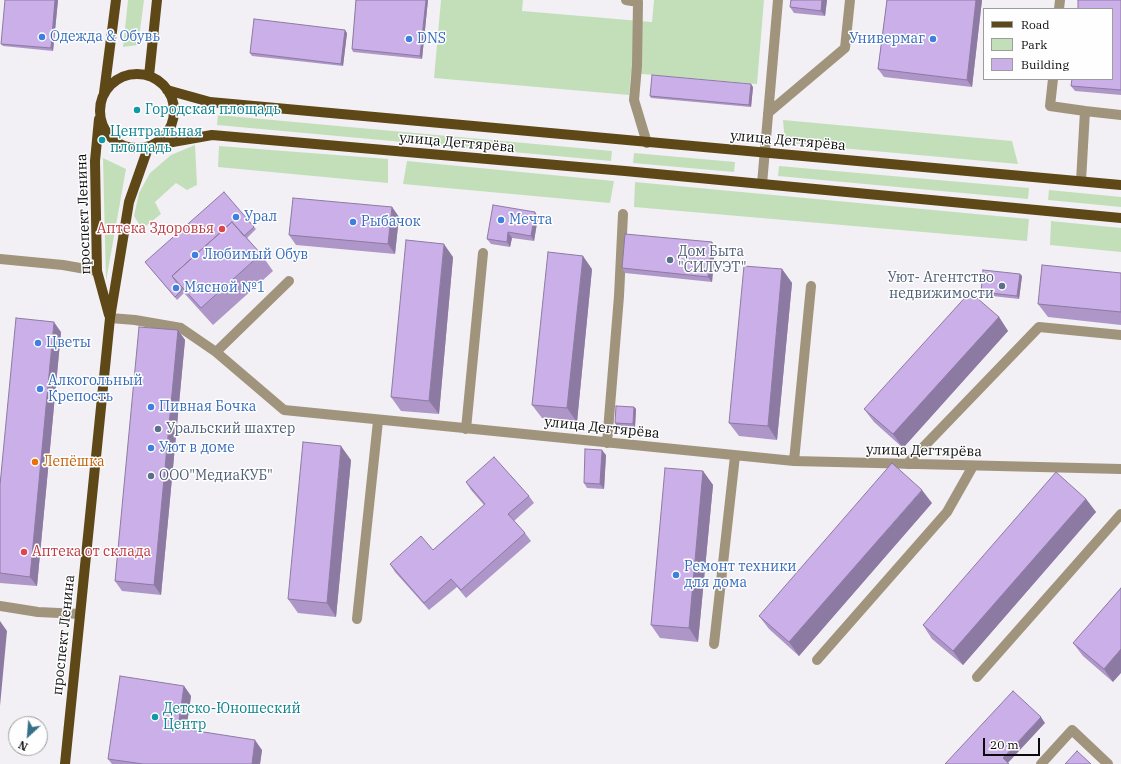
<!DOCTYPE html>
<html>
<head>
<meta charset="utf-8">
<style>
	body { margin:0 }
	#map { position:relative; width:1121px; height:764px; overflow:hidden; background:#f2f0f5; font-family:"IBM Plex Serif",serif }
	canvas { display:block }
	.legend { position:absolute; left:983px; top:8px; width:130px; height:72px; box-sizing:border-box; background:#fefefe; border:1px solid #9d9d9e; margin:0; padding:5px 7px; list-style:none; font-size:12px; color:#0c0b0d }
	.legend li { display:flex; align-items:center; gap:8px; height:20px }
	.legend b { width:20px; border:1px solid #9d9d9e }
	.north { position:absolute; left:8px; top:716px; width:40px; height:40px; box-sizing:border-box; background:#fefefe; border:1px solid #9d9d9e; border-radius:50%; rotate:206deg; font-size:11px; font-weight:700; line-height:16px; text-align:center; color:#0c0b0d }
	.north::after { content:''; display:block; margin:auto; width:14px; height:18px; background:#366f89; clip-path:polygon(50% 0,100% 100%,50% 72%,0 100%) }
	.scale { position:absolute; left:983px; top:738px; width:57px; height:18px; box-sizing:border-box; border:2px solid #0c0b0d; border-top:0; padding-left:5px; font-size:12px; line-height:14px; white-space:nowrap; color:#0c0b0d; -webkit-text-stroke:3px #fefefe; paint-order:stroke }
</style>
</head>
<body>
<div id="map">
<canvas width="1121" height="764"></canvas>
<ul class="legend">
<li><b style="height:5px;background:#5e4817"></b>Road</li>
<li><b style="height:11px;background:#c3dfba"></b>Park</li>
<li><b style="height:11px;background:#caafe8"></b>Building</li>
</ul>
<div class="north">N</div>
<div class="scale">20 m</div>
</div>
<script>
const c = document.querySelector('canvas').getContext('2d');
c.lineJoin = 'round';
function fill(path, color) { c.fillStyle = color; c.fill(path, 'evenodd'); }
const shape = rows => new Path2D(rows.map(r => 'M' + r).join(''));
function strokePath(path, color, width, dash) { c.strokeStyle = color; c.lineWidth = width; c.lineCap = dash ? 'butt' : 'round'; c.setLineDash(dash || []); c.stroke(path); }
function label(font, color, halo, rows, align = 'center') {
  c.font = font + ' "IBM Plex Serif",serif'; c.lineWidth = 3; c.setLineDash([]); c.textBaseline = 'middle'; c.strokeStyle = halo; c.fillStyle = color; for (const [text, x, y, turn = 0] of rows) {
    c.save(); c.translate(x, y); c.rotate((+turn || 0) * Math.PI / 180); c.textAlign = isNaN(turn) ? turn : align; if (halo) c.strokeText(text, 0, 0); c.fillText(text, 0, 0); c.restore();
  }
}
const green = shape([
	[128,0,144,0,138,45,123,47],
	[441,0,523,0,522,11,652,22,654,0,764,0,757,84,631,73,629,95,434,78],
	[218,115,612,151,611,161,217,125],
	[783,120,1012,141,1018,164,785,143],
	[195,145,197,185,187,190,176,183,155,202,161,214,142,229,134,216,139,193,150,173,171,155],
	[219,146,388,159,388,183,218,167],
	[634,153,735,162,734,172,633,163],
	[103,158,126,169,106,281],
	[407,161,614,181,610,203,403,184],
	[779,166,1029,188,1028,199,778,176],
	[635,182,1029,219,1027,241,634,207],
	[1049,190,1121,197,1121,207,1048,200],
	[1051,221,1121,228,1121,252,1050,245]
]);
const minor = shape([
	[626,0,638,2,637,66,634,100,647,143],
	[1059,9,1060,0],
	[1053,79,1050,106,1085,111],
	[768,113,845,48,850,0],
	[1081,181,1085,111,1121,115],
	[762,184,778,0],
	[0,259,63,265,97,271],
	[110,318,135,320,181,328,216,352,284,410,794,461,1121,469],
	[216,352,289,281],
	[466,429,483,253],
	[607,443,619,296,623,214],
	[794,461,811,286],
	[907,464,1039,327,1121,335],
	[0,606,38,612,80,614],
	[357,619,378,421],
	[714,644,735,456],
	[817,660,947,512,973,466],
	[977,677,1121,514],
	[1041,764,1072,730,1108,764]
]);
const major = shape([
	'100 111a37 37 0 1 1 74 0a37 37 0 1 1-74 0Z',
	[149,76,157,0],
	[167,90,210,102,1121,185],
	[104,93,116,0],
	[99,119,95,161,97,271,109,315],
	[150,146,212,135,625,171,1121,218],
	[65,764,110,318,129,202,148,148]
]);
const wall = shape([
	[58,0,53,51,3,46,1,44],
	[356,0,428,0,422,59,353,52,352,49],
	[827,0,825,16,794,13,790,7],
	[887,0,982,0,972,87,884,77,878,69],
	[1121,0,1121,95,1075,91,1071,86],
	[347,33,343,66,252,56,250,53],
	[753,87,751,107,651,98,650,96],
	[392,207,399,217,395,254,296,245,289,235],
	[538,217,534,241,512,238,510,247,491,244,487,239],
	[254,227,256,229,247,238,261,254,273,271,213,325,184,293,177,300,145,262],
	[715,247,712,282,625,273,622,268],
	[453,257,439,414,401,411,391,397],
	[592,269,577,422,542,418,532,405],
	[782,269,792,283,777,440,739,436,729,423],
	[1121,273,1121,325,1048,317,1038,304],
	[1020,274,1022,276,1019,299,983,295,981,292],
	[999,317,1008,331,903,448,874,422,864,409],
	[178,330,185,340,161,595,122,591,115,581],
	[61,332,37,586,0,583,0,485],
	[634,407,636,409,635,427,617,426,615,423],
	[606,455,604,489,587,488,584,483],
	[351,460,336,617,298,613,288,599],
	[703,471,713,485,698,642,660,638,651,625],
	[466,482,529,496,534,503,514,521,525,533,531,541,466,598,457,587,429,610,395,572,390,564,433,550,484,505,471,490],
	[1086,499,1096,512,963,665,932,639,923,625],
	[932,503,799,656,769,629,759,616],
	[1121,588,1113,682,1083,656,1073,643],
	[184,686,191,696,186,730,262,750,260,764,112,764,108,759]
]);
const shadedWall = shape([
	[55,0,58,0,53,51,51,48],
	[426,0,428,0,422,59,420,56],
	[822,0,827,0,825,16,821,11],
	[976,0,982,0,972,87,967,80],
	[345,30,347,33,343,66,341,64],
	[751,84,753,87,751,107,749,105],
	[392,207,399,217,395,254,388,244],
	[535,212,538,217,534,241,531,236],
	[508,232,512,238,510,247,507,242],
	[712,242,715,247,712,282,708,277],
	[444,244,453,257,439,414,429,401],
	[583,256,592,269,577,422,567,408],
	[782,269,792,283,777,440,768,426],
	[1020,274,1022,276,1019,299,1017,296],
	[999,317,1008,331,903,448,893,434],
	[54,322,61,332,37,586,30,577],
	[178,330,185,340,161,595,154,585],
	[634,407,636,409,635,427,633,424],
	[341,446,351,460,336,617,327,603],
	[602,450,606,455,604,489,600,484],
	[703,471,713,485,698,642,689,628],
	[922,490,932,503,799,656,789,642],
	[1086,499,1096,512,963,665,953,651],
	[0,621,7,631,0,706],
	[1121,649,1121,673,1113,682,1104,669],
	[184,686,191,696,185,738,178,728],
	[1041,717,1045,723,1007,764,1003,758],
	[255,740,262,750,260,764,252,764]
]);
const building = shape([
	[5,0,55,0,51,48,1,44,5,0],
	[356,0,426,0,420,56,352,49,356,0],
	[791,0,822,0,821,11,790,7,791,0],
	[887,0,976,0,967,80,878,69,887,0],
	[1078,0,1121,0,1121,90,1071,86,1072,79,1112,79,1112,9,1078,9,1078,0],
	[254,19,345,30,341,64,250,53,254,19],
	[652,75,751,84,749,105,650,96,652,75],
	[224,192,254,227,244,236,232,222,172,276,182,290,175,297,145,262,224,192],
	[293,198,392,207,388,244,289,235,293,198],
	[493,205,535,212,531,236,508,232,507,242,487,239,493,205],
	[232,222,261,254,201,308,172,276,232,222],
	[625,234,712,242,708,277,622,268,625,234],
	[406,240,444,244,429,401,391,397,406,240],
	[548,252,583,256,567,408,532,405,548,252],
	[1042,265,1121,273,1121,312,1038,304,1042,265],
	[744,266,782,269,768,426,729,423,744,266],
	[983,270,1020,274,1017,296,981,292,983,270],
	[970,292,999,317,893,434,864,409,970,292],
	[16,318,54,322,30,577,0,573,0,485,16,318],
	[139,327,178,330,154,585,115,581,139,327],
	[616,406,634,407,633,424,615,423,616,406],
	[303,442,341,446,327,603,288,599,303,442],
	[585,449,602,450,600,484,584,483,585,449],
	[494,457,529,496,508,514,525,533,461,590,451,579,424,603,390,564,421,536,433,550,485,504,466,482,494,457],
	[892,463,922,490,789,642,759,616,892,463],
	[665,468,703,471,689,628,651,625,665,468],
	[1056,472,1086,499,953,651,923,625,1056,472],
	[1121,588,1121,649,1104,669,1073,643,1121,588],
	[120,676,184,686,178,728,255,740,252,764,143,764,108,759,120,676],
	[1013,691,1041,717,1003,758,1009,764,945,764,1013,691],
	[1077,751,1091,764,1065,764,1077,751]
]);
const markers = [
	[42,37,4,"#3f7fe0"],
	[409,39,4,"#3f7fe0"],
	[933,39,4,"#3f7fe0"],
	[137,110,4,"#0f9aa8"],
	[102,140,4,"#0f9aa8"],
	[236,217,4,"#3f7fe0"],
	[501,220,4,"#3f7fe0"],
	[353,222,4,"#3f7fe0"],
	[222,229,4,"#e0444e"],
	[195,255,4,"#3f7fe0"],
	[670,260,4,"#5c6f8a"],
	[1002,286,4,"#5c6f8a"],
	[176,288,4,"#3f7fe0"],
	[38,343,4,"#3f7fe0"],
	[40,389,4,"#3f7fe0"],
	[151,407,4,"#3f7fe0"],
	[158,429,4,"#5c6f8a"],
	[151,448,4,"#3f7fe0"],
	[35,462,4,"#e8710a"],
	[151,476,4,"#5c6f8a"],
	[24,552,4,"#e0444e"],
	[676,575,4,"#3f7fe0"],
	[155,717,4,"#0f9aa8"]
];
const shopNames = [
	["Одежда & Обувь",50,37],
	["DNS",417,39],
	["Универмаг",925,39,"right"],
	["Урал",244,217],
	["Мечта",509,220],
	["Рыбачок",361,222],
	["Любимый Обув",203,255],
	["Мясной №1",184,288],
	["Цветы",46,343],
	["Алкогольный",48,381],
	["Крепость",48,397],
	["Пивная Бочка",159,407],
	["Уют в доме",159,448],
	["Ремонт техники",684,567],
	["для дома",684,583]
];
const cultureNames = [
	["Городская площадь",145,110],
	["Центральная",110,132],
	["площадь",110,148],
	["Детско-Юношеский",163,709],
	["Центр",163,725]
];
const streetNames = [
	["улица Дегтярёва",788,141,5],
	["улица Дегтярёва",457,143,5],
	["проспект Ленина",84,214,-92],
	["улица Дегтярёва",602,428,6],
	["улица Дегтярёва",924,451,1],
	["проспект Ленина",64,635,-84]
];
const healthNames = [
	["Аптека Здоровья",214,229],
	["Аптека от склада",32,552,"left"]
];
const serviceNames = [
	["Дом Быта",678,252],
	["\"СИЛУЭТ\"",678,268],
	["Уют- Агентство",994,278,"right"],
	["недвижимости",994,294,"right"],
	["Уральский шахтер",166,429],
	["ООО\"МедиаКУБ\"",159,476]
];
const foodNames = [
	["Лепёшка",43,462]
];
fill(green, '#c3dfba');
strokePath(minor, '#a1947c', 10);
strokePath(major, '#5e4817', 10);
fill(wall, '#ae96c8');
fill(shadedWall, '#8d7aa2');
fill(building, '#caafe8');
strokePath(building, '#8d7aa2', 1);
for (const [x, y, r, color] of markers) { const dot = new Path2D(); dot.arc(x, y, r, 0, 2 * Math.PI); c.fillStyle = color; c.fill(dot); strokePath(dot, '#fefefe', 1.5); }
label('14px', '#366cbe', '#fefefe', shopNames, 'left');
label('14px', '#0d838f', '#fefefe', cultureNames, 'left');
label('14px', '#0c0b0d', '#fefefe', streetNames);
label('14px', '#be3a42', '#fefefe', healthNames, 'right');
label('14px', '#4e5e75', '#fefefe', serviceNames, 'left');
label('14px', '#c56008', '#fefefe', foodNames, 'left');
</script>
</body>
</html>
